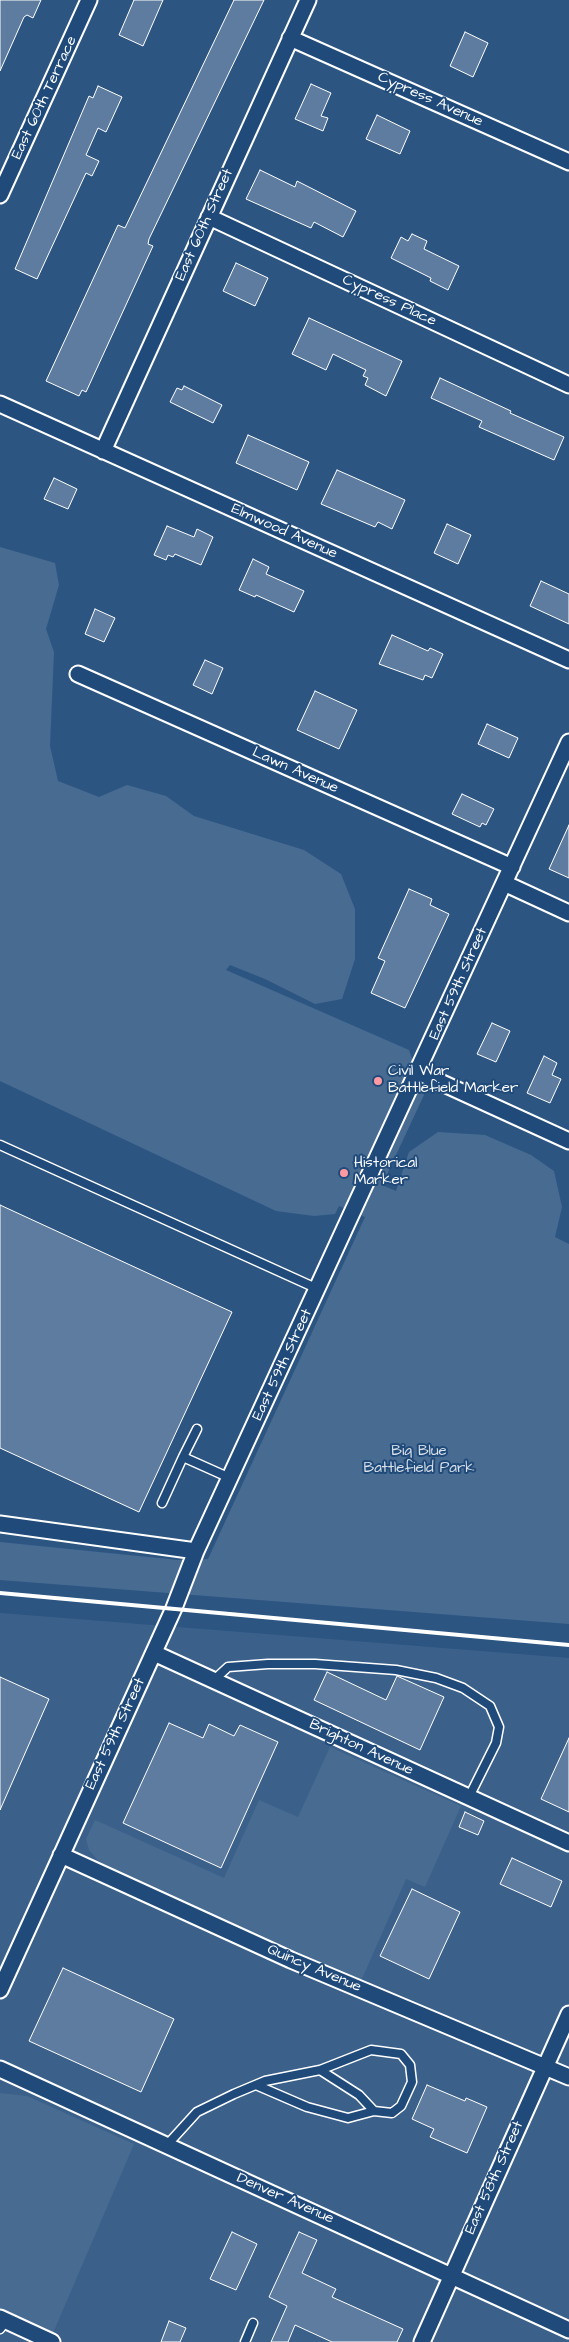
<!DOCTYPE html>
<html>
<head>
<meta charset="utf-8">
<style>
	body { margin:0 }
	canvas { display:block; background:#2c5582 }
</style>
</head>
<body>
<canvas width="569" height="2342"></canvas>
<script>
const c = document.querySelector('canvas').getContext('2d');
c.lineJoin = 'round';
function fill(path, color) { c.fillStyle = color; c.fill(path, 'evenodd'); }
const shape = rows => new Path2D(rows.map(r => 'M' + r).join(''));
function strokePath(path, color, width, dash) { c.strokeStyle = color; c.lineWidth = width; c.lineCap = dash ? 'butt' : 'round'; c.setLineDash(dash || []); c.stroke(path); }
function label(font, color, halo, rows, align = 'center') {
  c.font = font + ' "Architects Daughter",sans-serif'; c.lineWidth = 4; c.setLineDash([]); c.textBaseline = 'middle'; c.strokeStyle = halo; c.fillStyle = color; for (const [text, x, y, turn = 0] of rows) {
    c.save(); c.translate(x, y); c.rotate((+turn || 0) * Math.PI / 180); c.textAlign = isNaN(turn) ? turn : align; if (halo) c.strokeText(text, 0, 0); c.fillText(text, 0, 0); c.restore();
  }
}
const built = shape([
	[0,1613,569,1658,569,2342,0,2342]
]);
const green = shape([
	[0,547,55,563,59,585,46,629,54,652,50,746,58,781,99,797,127,785,166,796,194,816,304,850,341,874,355,909,355,959,342,999,315,1004,265,979,230,965,226,970,409,1050,424,1095,382,1185,396,1191,409,1152,438,1132,485,1135,531,1155,554,1171,562,1207,555,1237,569,1244,569,1624,0,1580,0,1542,178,1560,208,1559,365,1217,339,1206,335,1214,314,1216,276,1211,0,1081],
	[330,1747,461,1806,425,1887,406,1879,361,1981,101,1864,89,1850,86,1839,95,1820,224,1878,259,1800,298,1817],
	[0,2093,27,2096,134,2144,53,2333,0,2309]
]);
const building = shape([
	[0,0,41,0,33,18,27,15,24,17,0,71,0,0],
	[134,0,163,0,143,46,119,35,134,0],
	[234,0,264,0,149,239,148,244,153,246,86,392,82,390,79,396,46,381,118,225,125,228,234,0],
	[465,32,488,43,473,77,450,66,465,32],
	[311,84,331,93,321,116,328,118,323,131,295,119,311,84],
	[98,86,122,97,106,132,98,128,86,155,99,161,92,176,86,173,37,279,15,269,89,96,93,98,98,86],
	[377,115,410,131,400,154,366,139,377,115],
	[260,170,295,187,297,181,356,211,343,237,314,222,311,228,246,199,260,170],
	[412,234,427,241,424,249,459,266,448,290,430,281,431,278,391,258,401,237,408,241,412,234],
	[236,263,268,278,255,306,223,291,236,263],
	[309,318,402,361,386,396,365,385,368,378,363,376,366,370,333,354,326,370,292,354,309,318],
	[440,378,511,411,510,413,564,437,554,460,479,427,482,421,431,398,440,378],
	[184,386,222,405,213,423,170,402,177,388,182,390,184,386],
	[248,435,309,462,297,490,236,463,248,435],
	[337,470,405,500,392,529,378,522,375,527,321,504,337,470],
	[54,478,77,489,68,509,44,499,54,478],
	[447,524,471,535,458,564,434,553,447,524],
	[167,526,194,537,197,529,213,537,201,565,175,554,173,557,168,555,166,560,154,555,167,526],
	[253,559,269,567,266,574,304,591,294,612,256,595,255,597,239,590,253,559],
	[541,581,569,594,569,624,530,606,541,581],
	[95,609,115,618,104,642,85,634,95,609],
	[392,635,428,651,430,648,443,654,432,678,425,675,423,680,379,664,392,635],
	[205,660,223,668,212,694,193,685,205,660],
	[315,691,357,710,339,749,297,730,315,691],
	[487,724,518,738,509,758,478,744,487,724],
	[462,794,494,809,486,825,482,823,480,827,452,814,462,794],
	[569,825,569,878,549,869,569,825],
	[409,889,432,899,430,905,449,914,405,1008,371,993,385,961,378,958,409,889],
	[492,1023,510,1031,496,1062,477,1054,492,1023],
	[544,1056,557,1063,552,1075,561,1079,550,1103,527,1093,544,1056],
	[0,1205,232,1312,139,1512,0,1448,0,1205],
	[327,1672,386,1700,397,1676,444,1697,420,1750,314,1700,327,1672],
	[0,1677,49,1699,0,1810,0,1677],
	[169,1723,203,1738,209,1724,234,1736,240,1725,278,1742,221,1868,123,1823,169,1723],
	[569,1738,569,1812,541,1799,569,1738],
	[465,1812,484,1821,478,1835,459,1827,465,1812],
	[512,1858,562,1881,551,1907,500,1884,512,1858],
	[412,1889,460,1912,429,1979,380,1956,412,1889],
	[63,1968,174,2019,141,2092,29,2041,63,1968],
	[427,2085,465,2101,466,2098,487,2107,467,2153,430,2137,434,2129,412,2119,427,2085],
	[232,2232,257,2244,236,2290,210,2279,232,2232],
	[299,2232,317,2240,302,2273,336,2289,332,2297,403,2329,397,2342,332,2342,295,2325,288,2342,271,2342,287,2306,269,2297,299,2232],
	[169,2321,186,2328,180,2342,161,2342,169,2321]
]);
const lane = shape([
	[0,1145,318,1289],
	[197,1429,183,1457,230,1478],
	[162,1503,183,1457],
	[214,1680,228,1667,268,1664,315,1664,396,1670,436,1678,463,1688,490,1706,499,1727,496,1743,469,1797],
	[256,2085,307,2107,348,2118,374,2111],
	[167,2145,197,2112,234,2094,265,2081,320,2070,359,2095,374,2111,392,2113,401,2106,412,2082,410,2065,401,2054,371,2050,320,2070],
	[0,2329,6,2321],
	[245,2342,253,2323]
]);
const street = shape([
	[290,38,569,162],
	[0,195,89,0],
	[209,217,569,385],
	[0,404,569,660],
	[103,451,308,0],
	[78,674,512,867],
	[504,883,569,913],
	[418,1072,569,1141],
	[0,1524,196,1551],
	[154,1653,569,1843],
	[61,1855,291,1960,569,2077],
	[0,1990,174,1608,196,1551,569,742],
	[0,2069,569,2330],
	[0,2318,52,2342],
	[422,2342,569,2014]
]);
const rail = shape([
	[0,1593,569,1645]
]);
const markers = [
	[378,1081,5,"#ff9aa2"],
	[344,1173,5,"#ff9aa2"]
];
const streetNames = [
	["East 60th Terrace",45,98,-65],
	["Cypress Avenue",430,100,24],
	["East 60th Street",205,225,-66],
	["Cypress Place",389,301,25],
	["Elmwood Avenue",284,532,24],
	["Lawn Avenue",295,771,24],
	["East 59th Street",459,984,-66],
	["East 59th Street",283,1365,-65],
	["East 59th Street",116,1734,-65],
	["Brighton Avenue",361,1748,25],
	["Quincy Avenue",314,1969,23],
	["East 58th Street",495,2178,-66],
	["Denver Avenue",285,2199,24]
];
const poiNames = [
	["Civil War",388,1072],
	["Battlefield Marker",388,1089],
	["Historical",354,1164],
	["Marker",354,1181]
];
const parkNames = [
	["Big Blue",419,1452],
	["Battlefield Park",419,1469]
];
fill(built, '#3b618b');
fill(green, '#486b92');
fill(building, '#5e7c9f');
strokePath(building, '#fff', 1);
strokePath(lane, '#fff', 11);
strokePath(street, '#fff', 19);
strokePath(lane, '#1f4a7a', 8);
strokePath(street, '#1f4a7a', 15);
strokePath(rail, '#fff', 4);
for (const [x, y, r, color] of markers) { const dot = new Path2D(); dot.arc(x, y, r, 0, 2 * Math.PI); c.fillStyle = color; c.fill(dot); strokePath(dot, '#1f4a7a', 2); }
label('15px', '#fff', '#1f4a7a', streetNames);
label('15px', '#fff', '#1f4a7a', poiNames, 'left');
label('15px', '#dae1e9', '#1f4a7a', parkNames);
</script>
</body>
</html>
